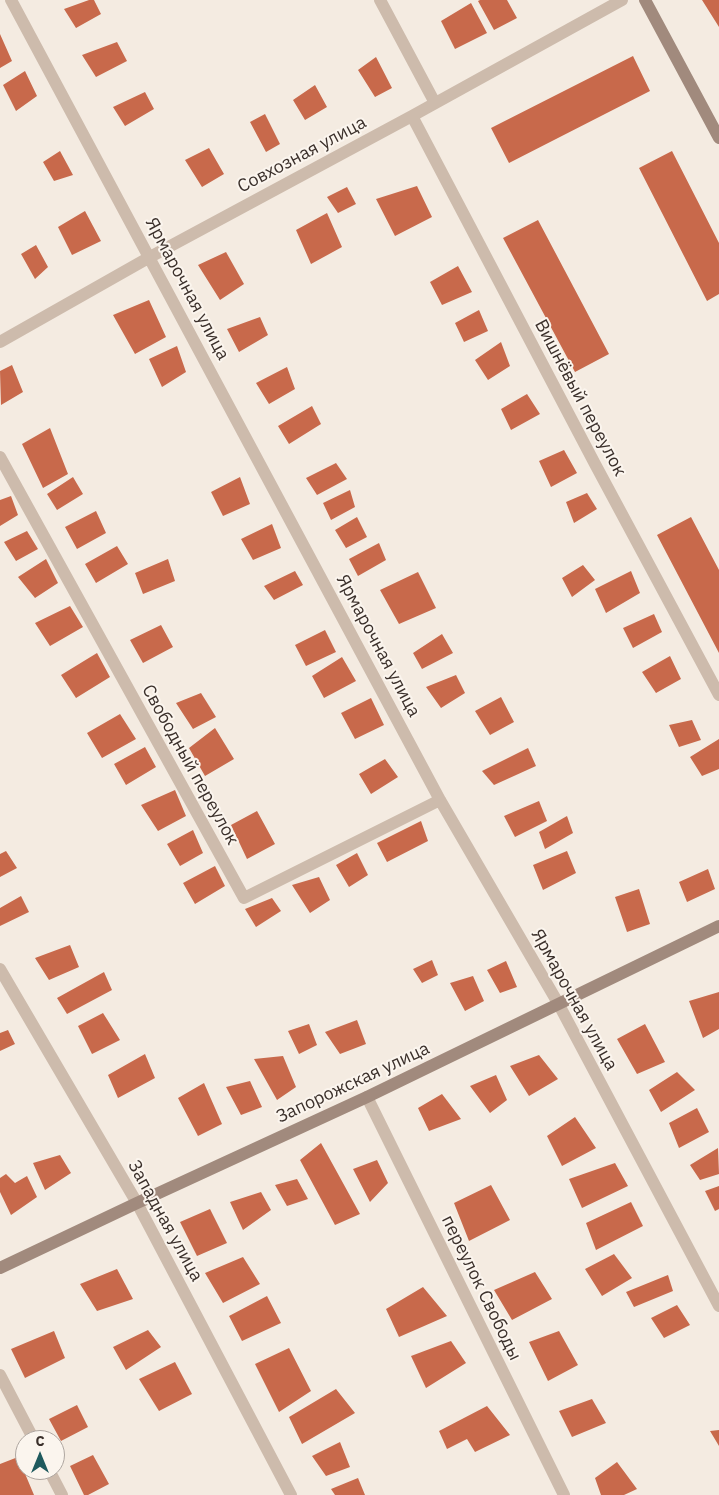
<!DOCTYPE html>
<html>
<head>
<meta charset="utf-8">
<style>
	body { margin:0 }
	#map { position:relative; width:719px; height:1495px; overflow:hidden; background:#f4ebe1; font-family:"IBM Plex Sans",sans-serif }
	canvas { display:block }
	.north { position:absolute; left:15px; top:1430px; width:50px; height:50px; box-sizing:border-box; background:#fbf5ee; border:1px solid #aea6a0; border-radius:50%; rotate:0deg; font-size:14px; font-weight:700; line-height:20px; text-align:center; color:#3b302b }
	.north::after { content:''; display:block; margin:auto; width:18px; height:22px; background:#1f5a5e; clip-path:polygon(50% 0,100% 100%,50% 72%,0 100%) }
</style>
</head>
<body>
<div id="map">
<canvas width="719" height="1495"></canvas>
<div class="north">С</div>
</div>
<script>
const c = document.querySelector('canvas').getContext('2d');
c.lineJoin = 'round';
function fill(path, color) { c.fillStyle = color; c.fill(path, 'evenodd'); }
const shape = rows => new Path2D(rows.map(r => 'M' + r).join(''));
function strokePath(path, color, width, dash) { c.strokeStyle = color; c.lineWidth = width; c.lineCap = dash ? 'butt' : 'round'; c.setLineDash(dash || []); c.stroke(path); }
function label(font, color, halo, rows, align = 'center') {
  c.font = font + ' "IBM Plex Sans",sans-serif'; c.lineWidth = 4; c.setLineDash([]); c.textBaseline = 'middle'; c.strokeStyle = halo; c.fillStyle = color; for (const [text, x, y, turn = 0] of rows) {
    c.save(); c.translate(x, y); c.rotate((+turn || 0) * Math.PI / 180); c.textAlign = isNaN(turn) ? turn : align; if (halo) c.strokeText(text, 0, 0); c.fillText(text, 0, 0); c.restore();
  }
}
const building = shape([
	[89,0,94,0,101,14,76,28,64,9],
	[480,0,507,0,517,18,494,30,478,1],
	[702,0,719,0,719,27],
	[471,3,487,33,455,49,441,21],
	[0,34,12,61,0,68],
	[117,42,127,61,96,77,82,55],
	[633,56,650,91,509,163,491,128],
	[376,57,392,88,375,97,358,70],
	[25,71,37,96,16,111,3,85],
	[315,85,327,107,305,120,293,100],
	[145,92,154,109,125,126,113,107],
	[265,114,280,144,266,152,250,122],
	[209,148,224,174,202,187,185,160],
	[60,151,73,175,54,181,43,162],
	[672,151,719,243,719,294,707,301,639,168],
	[417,186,432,217,395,236,376,199],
	[347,187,356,204,338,213,327,197],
	[85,211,101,241,72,255,58,227],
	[327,213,342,247,311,264,296,230],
	[538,220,609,354,575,372,503,238],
	[36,245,48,267,35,279,21,254],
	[226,252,244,284,220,300,198,265],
	[458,266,472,292,442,305,430,282],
	[149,300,166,337,135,354,113,315],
	[479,310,488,331,464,342,455,323],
	[260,317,268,335,239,352,227,329],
	[501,342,510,366,488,380,475,360],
	[177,346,186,372,162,387,149,359],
	[12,365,23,392,1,405,0,371],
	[287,367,295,389,269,404,256,383],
	[527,394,540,414,511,430,501,409],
	[312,406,321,424,289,444,278,426],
	[50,428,68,474,43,488,22,444],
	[564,450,577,473,551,487,539,461],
	[336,463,347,479,317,495,306,478],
	[73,477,83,494,57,510,47,494],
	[240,477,250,504,223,516,211,492],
	[350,490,355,507,331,520,323,503],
	[587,493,597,509,574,523,566,502],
	[11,496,18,515,0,526,0,500],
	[96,511,106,533,77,549,65,527],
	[357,517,367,537,346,548,335,530],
	[691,517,719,570,719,653,657,535],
	[272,524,281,548,253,560,241,539],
	[27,531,38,549,16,561,4,542],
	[379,543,386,560,358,576,349,559],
	[117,546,128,564,96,583,85,564],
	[46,559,58,583,35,598,18,577],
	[168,559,175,581,143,594,135,573],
	[583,565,595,580,572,597,562,578],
	[295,571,303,585,274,600,264,586],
	[631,571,640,593,606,613,595,589],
	[418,572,436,608,399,624,380,590],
	[70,606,83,627,50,646,35,623],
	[654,614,662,632,633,648,623,628],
	[161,625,173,647,143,663,130,640],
	[325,630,336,652,306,666,295,645],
	[442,634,453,653,422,669,413,653],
	[97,653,110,677,76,698,61,675],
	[670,656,681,679,656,693,642,672],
	[342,657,356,681,324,698,312,676],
	[456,675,465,693,441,708,426,687],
	[201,693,216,717,193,729,176,703],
	[501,697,514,722,490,735,475,711],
	[371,698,384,725,355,739,341,713],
	[120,714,136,739,102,758,87,733],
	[692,720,701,740,679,747,669,725],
	[215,728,234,759,205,776,189,748],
	[719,739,719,769,702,776,690,757],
	[145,747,156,767,126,785,114,764],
	[528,748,536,766,494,785,482,771],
	[385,759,398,777,371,794,359,774],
	[175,790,186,816,158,831,141,805],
	[539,801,547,821,515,837,504,816],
	[257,811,275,844,247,859,231,825],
	[567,816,573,833,545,849,539,832],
	[421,821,428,841,387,862,377,843],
	[193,830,203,853,180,866,167,844],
	[6,851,17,868,0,877,0,854],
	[567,851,576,873,543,890,533,865],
	[357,853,368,875,349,887,336,865],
	[215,866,225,886,195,904,183,883],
	[708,869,715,889,687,902,679,882],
	[319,877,330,900,310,913,292,885],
	[639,889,650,924,627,932,615,897],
	[21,896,29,912,0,926,0,908],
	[272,898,281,911,256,927,245,909],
	[70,945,79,967,49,980,35,958],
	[432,960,438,975,422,983,413,969],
	[506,961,517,987,500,993,487,970],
	[104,972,112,990,67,1014,57,998],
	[473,976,484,1001,465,1011,450,983],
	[719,992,719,1029,703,1038,689,1001],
	[103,1013,120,1040,92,1054,78,1026],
	[357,1020,366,1044,340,1054,325,1032],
	[309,1024,317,1045,299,1054,288,1031],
	[645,1024,665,1062,637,1074,617,1039],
	[8,1030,15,1044,0,1051,0,1033],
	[145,1054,155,1078,118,1098,108,1075],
	[539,1055,558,1079,529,1096,510,1066],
	[283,1056,296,1087,277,1100,254,1059],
	[677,1072,695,1090,661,1112,649,1090],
	[496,1075,507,1100,490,1113,470,1086],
	[250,1081,262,1107,241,1115,226,1087],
	[204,1083,222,1124,198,1136,178,1098],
	[442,1094,461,1119,429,1131,418,1108],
	[697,1108,709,1132,679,1148,669,1123],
	[575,1117,596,1148,562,1166,547,1136],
	[321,1143,360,1214,335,1225,300,1160],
	[718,1148,719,1174,700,1180,690,1165],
	[60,1155,71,1173,45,1190,33,1163],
	[377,1160,388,1183,370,1202,353,1169],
	[615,1163,628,1186,582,1208,569,1179],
	[6,1174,15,1183,27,1176,37,1197,11,1215,0,1192,0,1178],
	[297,1179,308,1199,287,1206,275,1185],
	[491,1185,510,1220,469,1241,454,1203],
	[719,1186,719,1209,715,1211,705,1191],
	[261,1192,271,1210,243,1230,230,1202],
	[631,1202,643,1226,596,1250,586,1223],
	[210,1209,227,1243,197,1256,180,1222],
	[614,1254,632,1278,602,1296,585,1269],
	[243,1257,260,1284,223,1303,205,1273],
	[117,1269,133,1299,97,1311,80,1284],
	[535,1272,552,1299,512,1320,494,1290],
	[668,1275,673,1291,634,1307,626,1292],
	[423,1287,447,1316,399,1337,386,1309],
	[267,1296,281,1323,242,1341,229,1316],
	[677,1305,690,1325,664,1338,651,1318],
	[148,1330,161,1347,126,1370,113,1347],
	[54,1331,65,1358,25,1378,11,1349],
	[559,1331,578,1365,548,1381,529,1342],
	[451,1341,466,1363,426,1388,411,1356],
	[289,1348,311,1391,279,1412,255,1364],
	[175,1362,192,1394,159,1411,139,1379],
	[336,1389,355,1413,302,1444,289,1417],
	[592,1399,606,1423,572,1437,559,1411],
	[77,1405,88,1427,61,1441,49,1419],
	[487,1406,510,1435,475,1452,467,1439,447,1449,439,1431],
	[719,1430,719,1446,710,1431],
	[340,1442,350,1467,326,1476,312,1456],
	[93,1455,109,1484,88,1495,84,1495,70,1466],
	[18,1457,34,1495,0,1495,0,1464],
	[617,1462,637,1489,624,1495,601,1495,595,1478],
	[358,1478,365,1495,335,1495,331,1489]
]);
const street = shape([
	[11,0,440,800,558,1003,719,1306],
	[380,0,435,103],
	[412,116,595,464,719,695],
	[0,342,150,257,412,116,622,0],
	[0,457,244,898,440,800],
	[0,969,137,1203,291,1495],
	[367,1097,564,1495],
	[0,1375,34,1440],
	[49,1470,62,1495]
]);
const secondary = shape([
	[645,0,719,138],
	[0,1268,137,1203,367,1097,719,926]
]);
const streetNames = [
	["Совхозная улица",302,155,-28],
	["Ярмарочная улица",187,289,62],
	["Вишнёвый переулок",580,398,62],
	["Ярмарочная улица",378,646,62],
	["Свободный переулок",190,765,61],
	["Ярмарочная улица",574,1000,61],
	["Запорожская улица",353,1083,-25],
	["Западная улица",165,1221,61],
	["переулок Свободы",481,1288,64]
];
fill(building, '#c8694b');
strokePath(street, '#cdbbac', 12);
strokePath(secondary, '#a18a7d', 12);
label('18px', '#3b302b', '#fbf5ee', streetNames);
</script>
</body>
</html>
